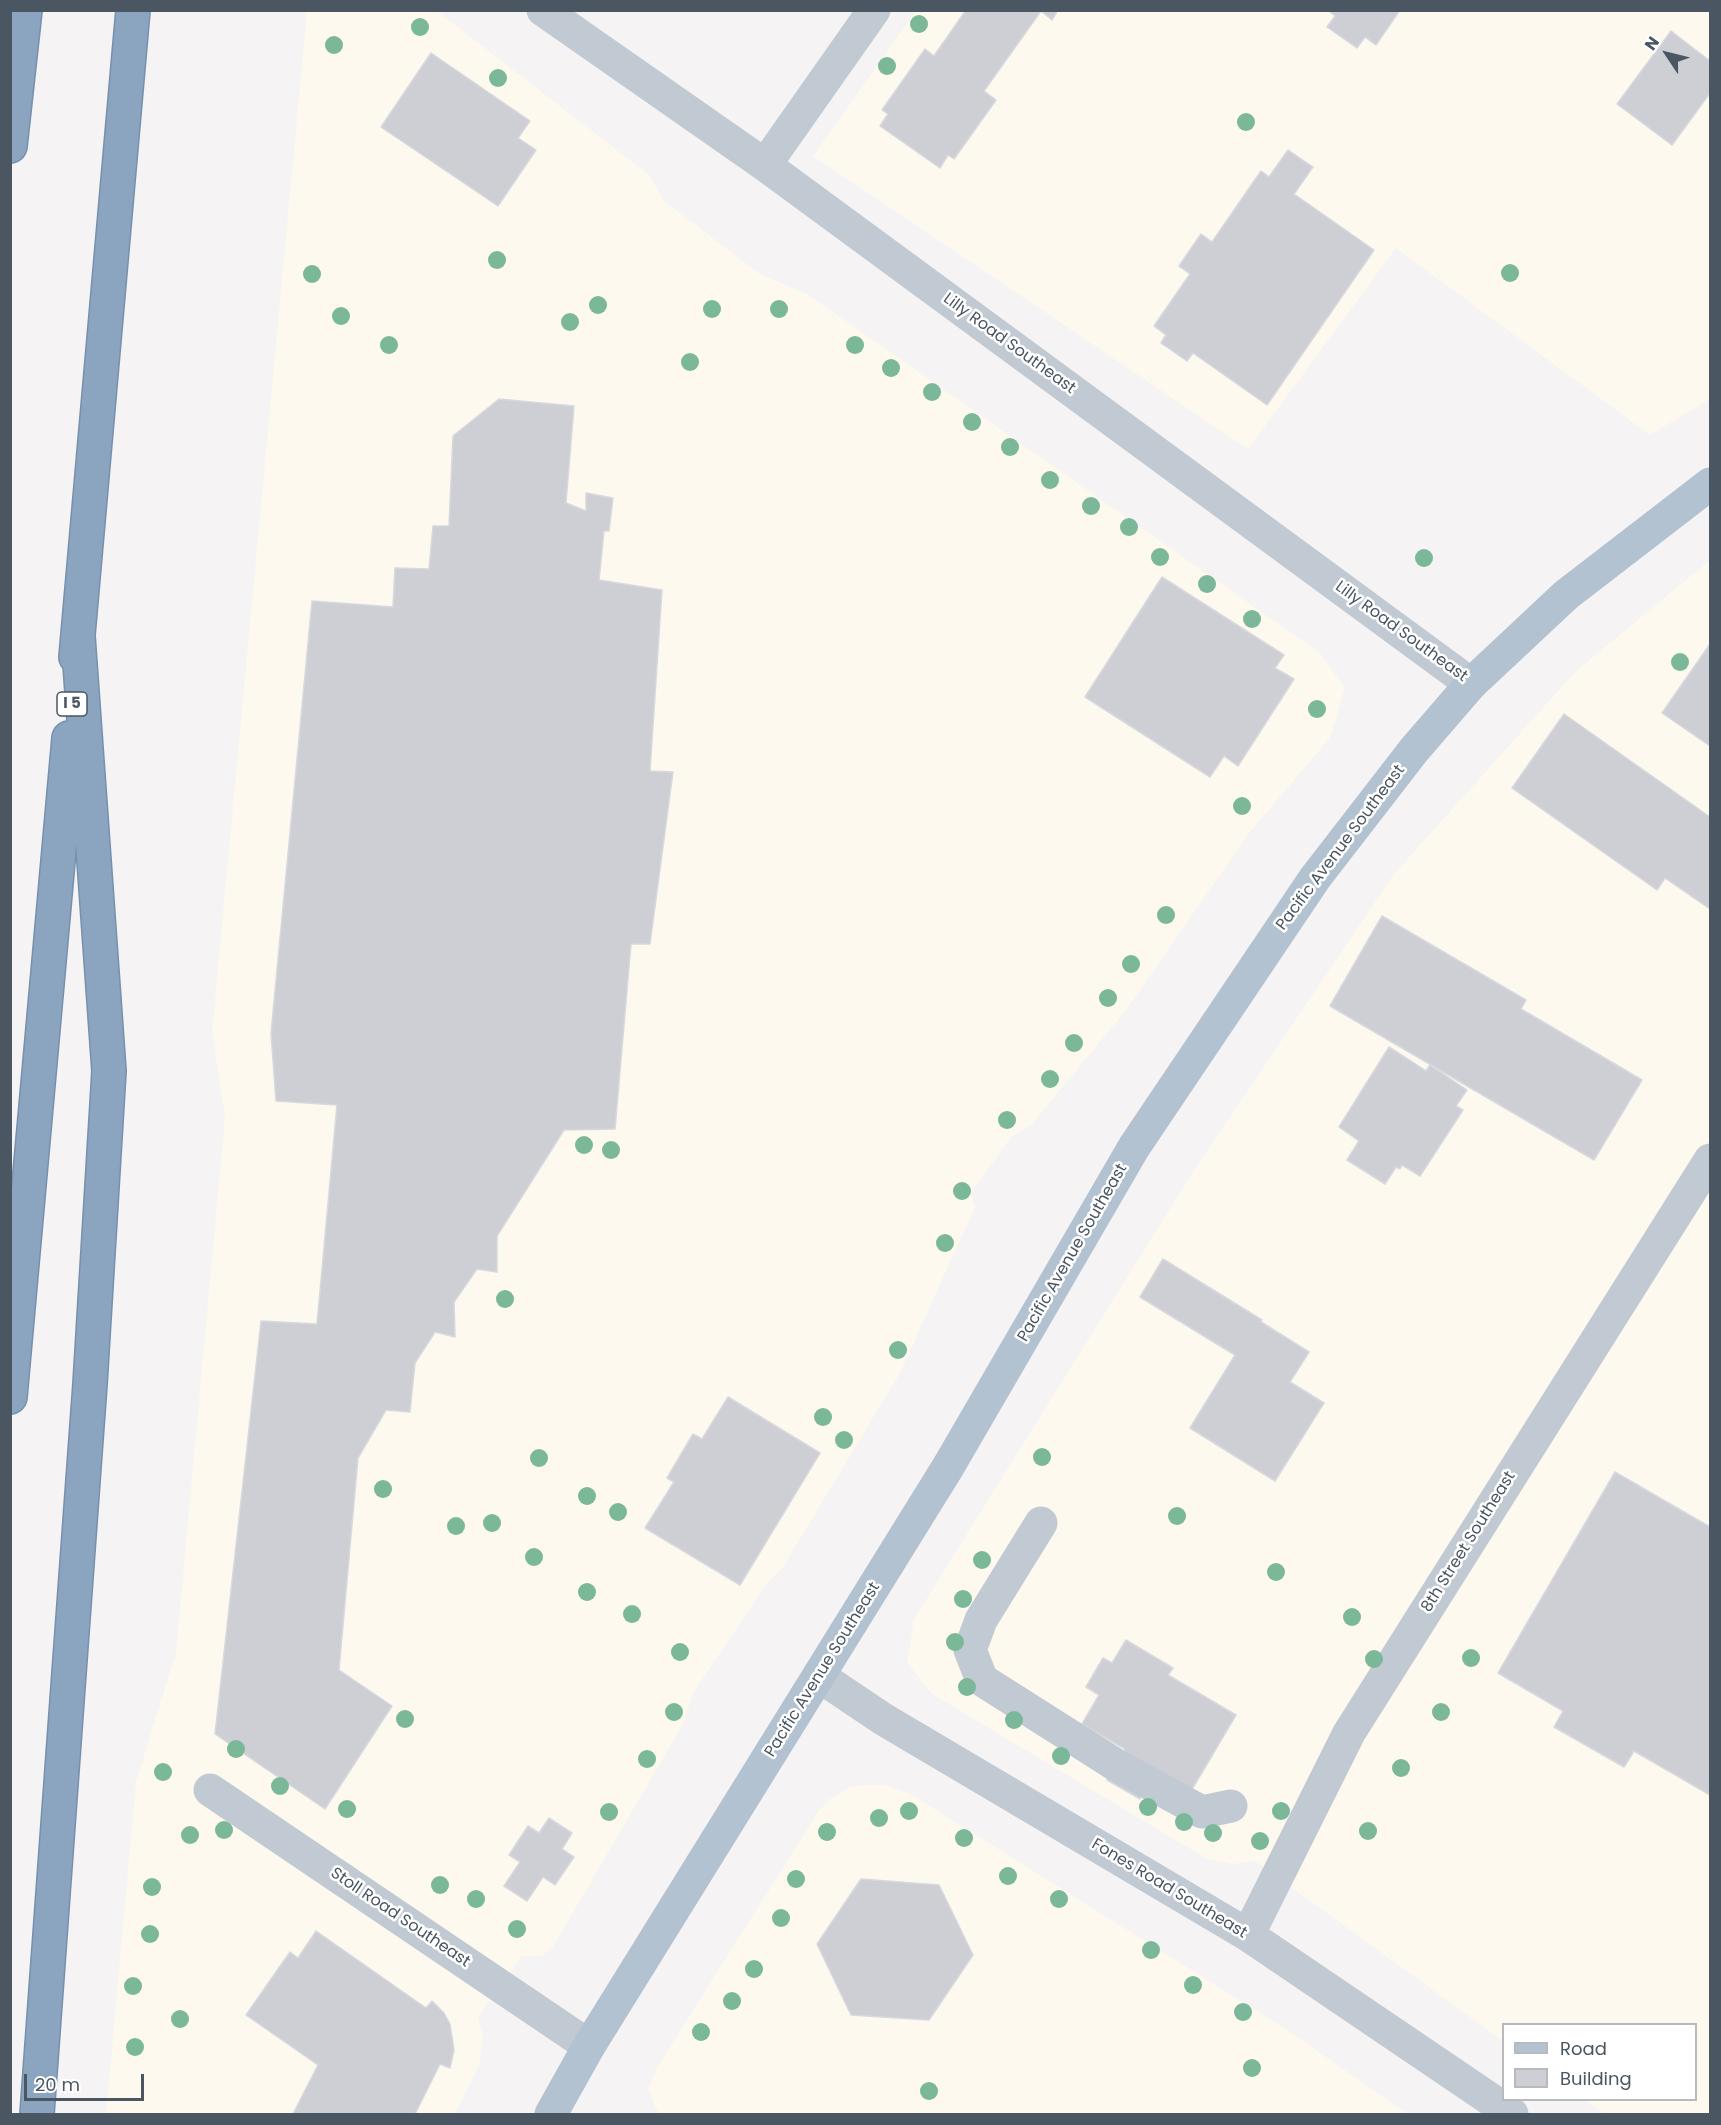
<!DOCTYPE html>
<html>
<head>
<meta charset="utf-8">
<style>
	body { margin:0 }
	#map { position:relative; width:1721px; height:2125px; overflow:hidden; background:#f5f3f3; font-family:Poppins,sans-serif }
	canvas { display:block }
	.frame { position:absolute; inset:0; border:12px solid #4a5661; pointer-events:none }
	.legend { position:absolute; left:1502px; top:2023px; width:195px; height:78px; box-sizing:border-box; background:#fff; border:2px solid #b7bbc0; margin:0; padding:8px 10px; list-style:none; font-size:18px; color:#4a5661 }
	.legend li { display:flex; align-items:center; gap:12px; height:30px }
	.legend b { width:30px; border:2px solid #b7bbc0 }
	.north { position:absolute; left:1637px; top:24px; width:60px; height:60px; -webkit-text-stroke:4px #fff; paint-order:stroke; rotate:305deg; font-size:16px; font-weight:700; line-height:24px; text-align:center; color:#4a5661 }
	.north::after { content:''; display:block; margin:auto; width:21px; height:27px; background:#4a5661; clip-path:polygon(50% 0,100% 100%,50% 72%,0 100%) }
	.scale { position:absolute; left:24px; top:2074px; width:120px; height:27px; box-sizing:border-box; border:3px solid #4a5661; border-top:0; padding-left:8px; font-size:18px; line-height:21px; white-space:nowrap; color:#4a5661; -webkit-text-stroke:4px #fff; paint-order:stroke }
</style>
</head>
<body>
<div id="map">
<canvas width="1721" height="2125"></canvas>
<div class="frame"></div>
<ul class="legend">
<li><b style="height:8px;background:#b3c2d1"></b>Road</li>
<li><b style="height:16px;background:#cdcfd5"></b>Building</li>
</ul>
<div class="north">N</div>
<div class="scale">20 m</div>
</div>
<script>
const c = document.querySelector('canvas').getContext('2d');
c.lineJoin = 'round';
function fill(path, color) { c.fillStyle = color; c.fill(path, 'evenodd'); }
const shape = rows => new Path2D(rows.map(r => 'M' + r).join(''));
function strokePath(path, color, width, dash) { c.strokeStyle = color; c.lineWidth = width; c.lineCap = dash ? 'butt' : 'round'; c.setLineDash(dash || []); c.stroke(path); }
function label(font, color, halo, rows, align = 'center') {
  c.font = font + ' Poppins,sans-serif'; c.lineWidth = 5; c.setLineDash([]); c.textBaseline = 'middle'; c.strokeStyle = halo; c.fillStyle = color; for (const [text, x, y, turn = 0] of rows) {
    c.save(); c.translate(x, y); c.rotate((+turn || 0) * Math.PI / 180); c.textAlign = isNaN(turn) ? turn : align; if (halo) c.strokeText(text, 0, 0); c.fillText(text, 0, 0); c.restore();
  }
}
const commercial = shape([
	[307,11,437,11,649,175,664,201,760,274,807,294,1320,653,1345,688,1330,738,1249,833,1127,1009,1031,1125,1011,1137,971,1193,975,1207,900,1373,783,1567,768,1582,693,1693,683,1724,553,1947,542,1956,522,1956,478,2017,483,2038,480,2063,455,2114,106,2114,136,1782,176,1652,225,1117,212,1032],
	[916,11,1710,11,1710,399,1650,435,1396,248,1248,449,813,156],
	[1710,560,1710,2114,1605,2114,1584,2100,1696,2100,1696,2024,1504,2024,1503,2041,1255,1861,1232,1864,1207,1859,932,1694,907,1663,914,1619,1192,1173,1394,874,1575,672],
	[864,1785,885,1785,909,1793,1287,2030,1408,2114,660,2114,655,2107,649,2088,656,2069,820,1809,830,1799,850,1787]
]);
const building = shape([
	[966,10,1058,10,1052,20,1041,11,984,91,996,100,954,159,948,155,940,168,880,126,888,114,882,110,925,49,934,56,966,10],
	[1328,10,1400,10,1376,45,1365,37,1357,48,1327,27,1335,16,1328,10],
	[1671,31,1710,61,1710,93,1672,145,1617,104,1671,31],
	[431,53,530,121,518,138,536,150,498,206,381,127,431,53],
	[1288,150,1313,167,1294,194,1374,250,1267,405,1193,353,1187,361,1161,343,1166,335,1154,326,1190,274,1179,266,1201,234,1212,242,1261,171,1269,177,1288,150],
	[499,399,574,406,566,503,586,511,586,493,613,498,609,531,604,531,599,580,662,590,650,771,673,772,650,944,631,944,615,1129,564,1130,497,1236,497,1272,477,1269,454,1302,455,1337,435,1332,415,1363,410,1412,386,1410,358,1458,339,1670,392,1706,325,1809,215,1734,261,1321,317,1324,337,1105,276,1101,271,1033,312,601,393,607,395,568,429,569,433,526,449,526,453,436,499,399],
	[1162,577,1284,655,1275,668,1294,679,1238,766,1224,756,1210,777,1085,697,1162,577],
	[1710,644,1710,746,1662,713,1710,644],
	[1564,714,1710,817,1710,909,1665,878,1657,890,1512,788,1564,714],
	[1382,916,1526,1000,1521,1009,1642,1080,1594,1160,1330,1006,1382,916],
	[1389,1047,1426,1071,1430,1065,1467,1090,1456,1106,1463,1110,1420,1176,1402,1165,1400,1169,1396,1167,1385,1184,1347,1160,1359,1141,1339,1127,1389,1047],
	[1163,1259,1262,1320,1261,1322,1309,1352,1290,1382,1324,1403,1275,1481,1190,1428,1235,1355,1140,1297,1163,1259],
	[728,1397,820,1453,740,1585,645,1528,674,1482,667,1478,693,1434,702,1439,728,1397],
	[1615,1472,1710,1527,1710,1795,1634,1751,1624,1767,1554,1727,1563,1711,1498,1673,1615,1472],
	[1126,1640,1173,1668,1168,1675,1236,1715,1191,1791,1149,1783,1140,1799,1107,1780,1125,1749,1082,1724,1099,1695,1086,1687,1103,1658,1112,1663,1126,1640],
	[549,1818,572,1833,562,1849,574,1857,555,1885,543,1877,527,1901,504,1886,520,1862,509,1855,528,1826,539,1833,549,1818],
	[861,1879,939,1885,973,1955,929,2020,851,2015,817,1944,861,1879],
	[316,1931,426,2008,432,2001,444,2013,450,2024,454,2050,450,2068,440,2064,415,2114,293,2114,318,2065,246,2015,290,1952,298,1958,316,1931]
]);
const minor = shape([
	[543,10,765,165,1471,684],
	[765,165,874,10],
	[1041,1523,981,1620,970,1650,982,1680,1116,1765,1202,1812,1231,1806],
	[819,1676,883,1719,1248,1935,1512,2114],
	[210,1790,589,2046],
	[1248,1935,1349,1733,1710,1160]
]);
const major = shape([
	[551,2114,589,2046,948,1467,1134,1147,1315,878,1414,750,1471,684,1566,595,1710,484]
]);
const highway = shape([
	[10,146,25,10],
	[76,657,133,10],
	[10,1397,69,738],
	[37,2114,90,1384,109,1071,78,636]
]);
const trees = [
	[919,24],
	[420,27],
	[334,45],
	[887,66],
	[498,78],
	[1246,122],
	[497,260],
	[1510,273],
	[312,274],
	[598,305],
	[712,309],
	[779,309],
	[341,316],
	[570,322],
	[389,345],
	[855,345],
	[690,362],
	[891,368],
	[932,392],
	[972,422],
	[1010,447],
	[1050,480],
	[1091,506],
	[1129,527],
	[1160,557],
	[1424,558],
	[1207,584],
	[1252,619],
	[1680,662],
	[1317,709],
	[1242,806],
	[1166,915],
	[1131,964],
	[1108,998],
	[1074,1043],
	[1050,1079],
	[1007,1120],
	[584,1145],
	[611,1150],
	[962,1191],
	[945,1243],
	[505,1299],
	[898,1350],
	[823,1417],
	[844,1440],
	[1042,1457],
	[539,1458],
	[383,1489],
	[587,1496],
	[618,1512],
	[1177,1516],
	[492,1523],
	[456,1526],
	[534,1557],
	[982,1560],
	[1276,1572],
	[587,1592],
	[963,1599],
	[632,1614],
	[1352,1617],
	[955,1642],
	[680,1652],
	[1471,1658],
	[1374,1659],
	[967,1687],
	[674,1712],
	[1441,1712],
	[405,1719],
	[1014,1720],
	[236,1749],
	[1061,1756],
	[647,1759],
	[1401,1768],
	[163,1772],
	[280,1786],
	[1148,1807],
	[347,1809],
	[909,1811],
	[1281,1811],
	[609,1812],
	[879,1818],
	[1184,1822],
	[224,1830],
	[1368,1831],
	[827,1832],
	[1213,1833],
	[190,1835],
	[964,1838],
	[1260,1841],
	[1008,1876],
	[796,1879],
	[440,1885],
	[152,1887],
	[476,1899],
	[1059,1899],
	[781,1918],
	[517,1929],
	[150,1934],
	[1151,1950],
	[754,1969],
	[1193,1985],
	[133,1986],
	[732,2001],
	[1243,2012],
	[180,2019],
	[701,2032],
	[135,2047],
	[1252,2068],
	[929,2091]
];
const shields = [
	[72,704,30]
];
const shieldNames = [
	["I 5",72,704]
];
const streetNames = [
	["Lilly Road Southeast",1009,344,36],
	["Lilly Road Southeast",1401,632,36],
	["Pacific Avenue Southeast",1341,848,-53],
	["Pacific Avenue Southeast",1073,1253,-60],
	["8th Street Southeast",1469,1542,-58],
	["Pacific Avenue Southeast",823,1670,-58],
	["Fones Road Southeast",1169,1889,31],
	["Stoll Road Southeast",400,1918,34]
];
fill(commercial, '#fdf9ef');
fill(building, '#cdcfd5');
strokePath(building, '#d7d9de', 1.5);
strokePath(highway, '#7690ad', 36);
strokePath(minor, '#c1cad2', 33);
strokePath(major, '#b3c2d1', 33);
strokePath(highway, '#8ba5c1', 33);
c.fillStyle = '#7bb799';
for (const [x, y] of trees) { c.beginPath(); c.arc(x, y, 9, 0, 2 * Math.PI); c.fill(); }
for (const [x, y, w] of shields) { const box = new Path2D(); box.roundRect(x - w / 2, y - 12, w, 24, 4.5); c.fillStyle = '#fff'; c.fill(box); strokePath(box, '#4a5661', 1.5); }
label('bold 15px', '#4a5661', null, shieldNames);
label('16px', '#4a5661', '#fff', streetNames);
</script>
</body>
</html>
